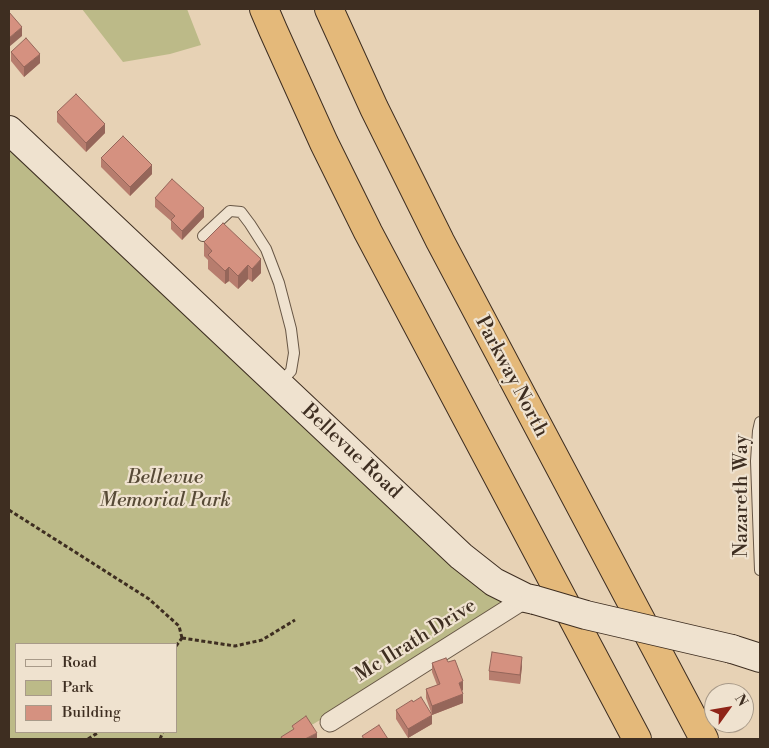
<!DOCTYPE html>
<html>
<head>
<meta charset="utf-8">
<style>
	body { margin:0 }
	#map { position:relative; width:769px; height:748px; overflow:hidden; background:#e7d2b5; font-family:"Libre Bodoni",serif }
	canvas { display:block }
	.frame { position:absolute; inset:0; border:10px solid #3e2e21; pointer-events:none }
	.legend { position:absolute; left:15px; top:643px; width:162px; height:90px; box-sizing:border-box; background:#efe2cf; border:1px solid #a89a89; margin:0; padding:6px 9px; list-style:none; font-size:15px; color:#3e2e21 }
	.legend li { display:flex; align-items:center; gap:10px; height:25px }
	.legend b { width:25px; border:1px solid #a89a89 }
	.north { position:absolute; left:704px; top:683px; width:50px; height:50px; box-sizing:border-box; background:#efe2cf; border:1px solid #a89a89; border-radius:50%; rotate:58deg; font-size:14px; font-weight:700; line-height:20px; text-align:center; color:#3e2e21 }
	.north::after { content:''; display:block; margin:auto; width:18px; height:22px; background:#8f2418; clip-path:polygon(50% 0,100% 100%,50% 72%,0 100%) }
</style>
</head>
<body>
<div id="map">
<canvas width="769" height="748"></canvas>
<div class="frame"></div>
<ul class="legend">
<li><b style="height:6px;background:#efe2cf"></b>Road</li>
<li><b style="height:14px;background:#bcba88"></b>Park</li>
<li><b style="height:14px;background:#d59180"></b>Building</li>
</ul>
<div class="north">N</div>
</div>
<script>
const c = document.querySelector('canvas').getContext('2d');
c.lineJoin = 'round';
function fill(path, color) { c.fillStyle = color; c.fill(path, 'evenodd'); }
const shape = rows => new Path2D(rows.map(r => 'M' + r).join(''));
function strokePath(path, color, width, dash) { c.strokeStyle = color; c.lineWidth = width; c.lineCap = dash ? 'butt' : 'round'; c.setLineDash(dash || []); c.stroke(path); }
function label(font, color, halo, rows, align = 'center') {
  c.font = font + ' "Libre Bodoni",serif'; c.lineWidth = 4.5; c.setLineDash([]); c.textBaseline = 'middle'; c.strokeStyle = halo; c.fillStyle = color; for (const [text, x, y, turn = 0] of rows) {
    c.save(); c.translate(x, y); c.rotate((+turn || 0) * Math.PI / 180); c.textAlign = isNaN(turn) ? turn : align; if (halo) c.strokeText(text, 0, 0); c.fillText(text, 0, 0); c.restore();
  }
}
const green = shape([
	[82,9,187,9,201,45,170,54,123,62],
	[9,130,526,598,288,739,9,739],
	[16,644,176,644,176,732,16,732]
]);
const path = shape([
	[9,510,149,599,179,626,182,638],
	[182,638,235,646,262,640,295,620],
	[176,646,182,638],
	[88,739,99,732],
	[160,739,163,732]
]);
const lane = shape([
	[203,236,230,211,241,212,250,224,266,249,279,283,291,329,294,353,291,371,279,384],
	[760,422,758,431,756,461,760,570]
]);
const street = shape([
	[330,722,526,598]
]);
const secondary = shape([
	[9,130,461,556,494,582,526,598,535,600],
	[732,649,760,658]
]);
const highway = shape([
	[264,9,273,30,324,143,368,232,637,739],
	[329,9,374,108,440,241,704,739]
]);
const secondaryBridge = shape([
	[535,600,586,615,732,649]
]);
const wall = shape([
	[11,52,40,63,24,77,11,61],
	[57,112,105,133,86,152,57,122],
	[101,158,152,174,130,196,101,167],
	[155,198,204,217,182,240,171,229,171,221,155,207],
	[223,223,261,273,252,282,248,279,238,289,229,281,225,284,208,269,208,260,204,256,204,242],
	[448,662,463,690,462,691,463,703,432,715,426,698,426,689,437,685,432,672,432,663],
	[522,666,520,684,489,680,489,671],
	[396,710,432,724,408,738,396,719]
]);
const shadedWall = shape([
	[22,27,22,36,9,47,9,38],
	[40,54,40,63,24,77,24,67],
	[105,124,105,133,86,152,86,143],
	[152,165,152,174,130,196,130,187],
	[204,208,204,217,182,240,182,231],
	[261,259,261,273,252,282,252,269],
	[248,265,248,279,238,289,238,276],
	[229,267,229,281,225,284,225,271],
	[522,657,522,666,520,684,520,675],
	[463,681,463,690,459,692,459,683],
	[463,694,463,703,432,715,432,706],
	[432,715,432,724,408,738,408,729],
	[317,733,317,739,305,739]
]);
const building = shape([
	[9,12,22,27,9,38,9,12],
	[26,38,40,54,24,67,11,52,26,38],
	[76,94,105,124,86,143,57,112,76,94],
	[123,136,152,165,130,187,101,158,123,136],
	[172,179,204,208,182,231,171,220,175,216,155,198,172,179],
	[223,223,261,259,252,269,248,265,238,276,229,267,225,271,208,255,212,251,204,242,223,223],
	[492,652,522,657,520,675,489,671,492,652],
	[446,658,448,662,455,660,463,681,459,683,463,694,432,706,426,689,440,684,432,663,446,658],
	[421,697,432,715,408,729,396,710,412,700,413,702,421,697],
	[306,716,317,733,305,739,282,739,281,737,294,729,292,726,306,716],
	[379,725,388,739,364,739,362,736,379,725]
]);
const streetNames = [
	["Parkway North",511,377,62],
	["Bellevue Road",351,452,43],
	["Nazareth Way",742,496,-90],
	["Mc Ilrath Drive",416,641,-32]
];
const parkNames = [
	["Bellevue",165,478],
	["Memorial Park",165,501]
];
fill(green, '#bcba88');
strokePath(lane, '#685746', 12);
strokePath(street, '#685746', 21);
strokePath(secondary, '#3e2e21', 30);
strokePath(highway, '#3e2e21', 30);
strokePath(path, '#3e2e21', 3, [4, 2.5]);
strokePath(lane, '#efe2cf', 10);
strokePath(street, '#efe2cf', 19);
strokePath(secondary, '#efe2cf', 28);
strokePath(highway, '#e4b97a', 28);
strokePath(secondaryBridge, '#3e2e21', 30, []);
strokePath(secondaryBridge, '#efe2cf', 28);
fill(wall, '#b77d6e');
fill(shadedWall, '#95665a');
fill(building, '#d59180');
strokePath(building, '#95665a', 1);
label('20px', '#3e2e21', '#efe2cf', streetNames);
label('italic 20px', '#574a36', '#efe2cf', parkNames);
</script>
</body>
</html>
